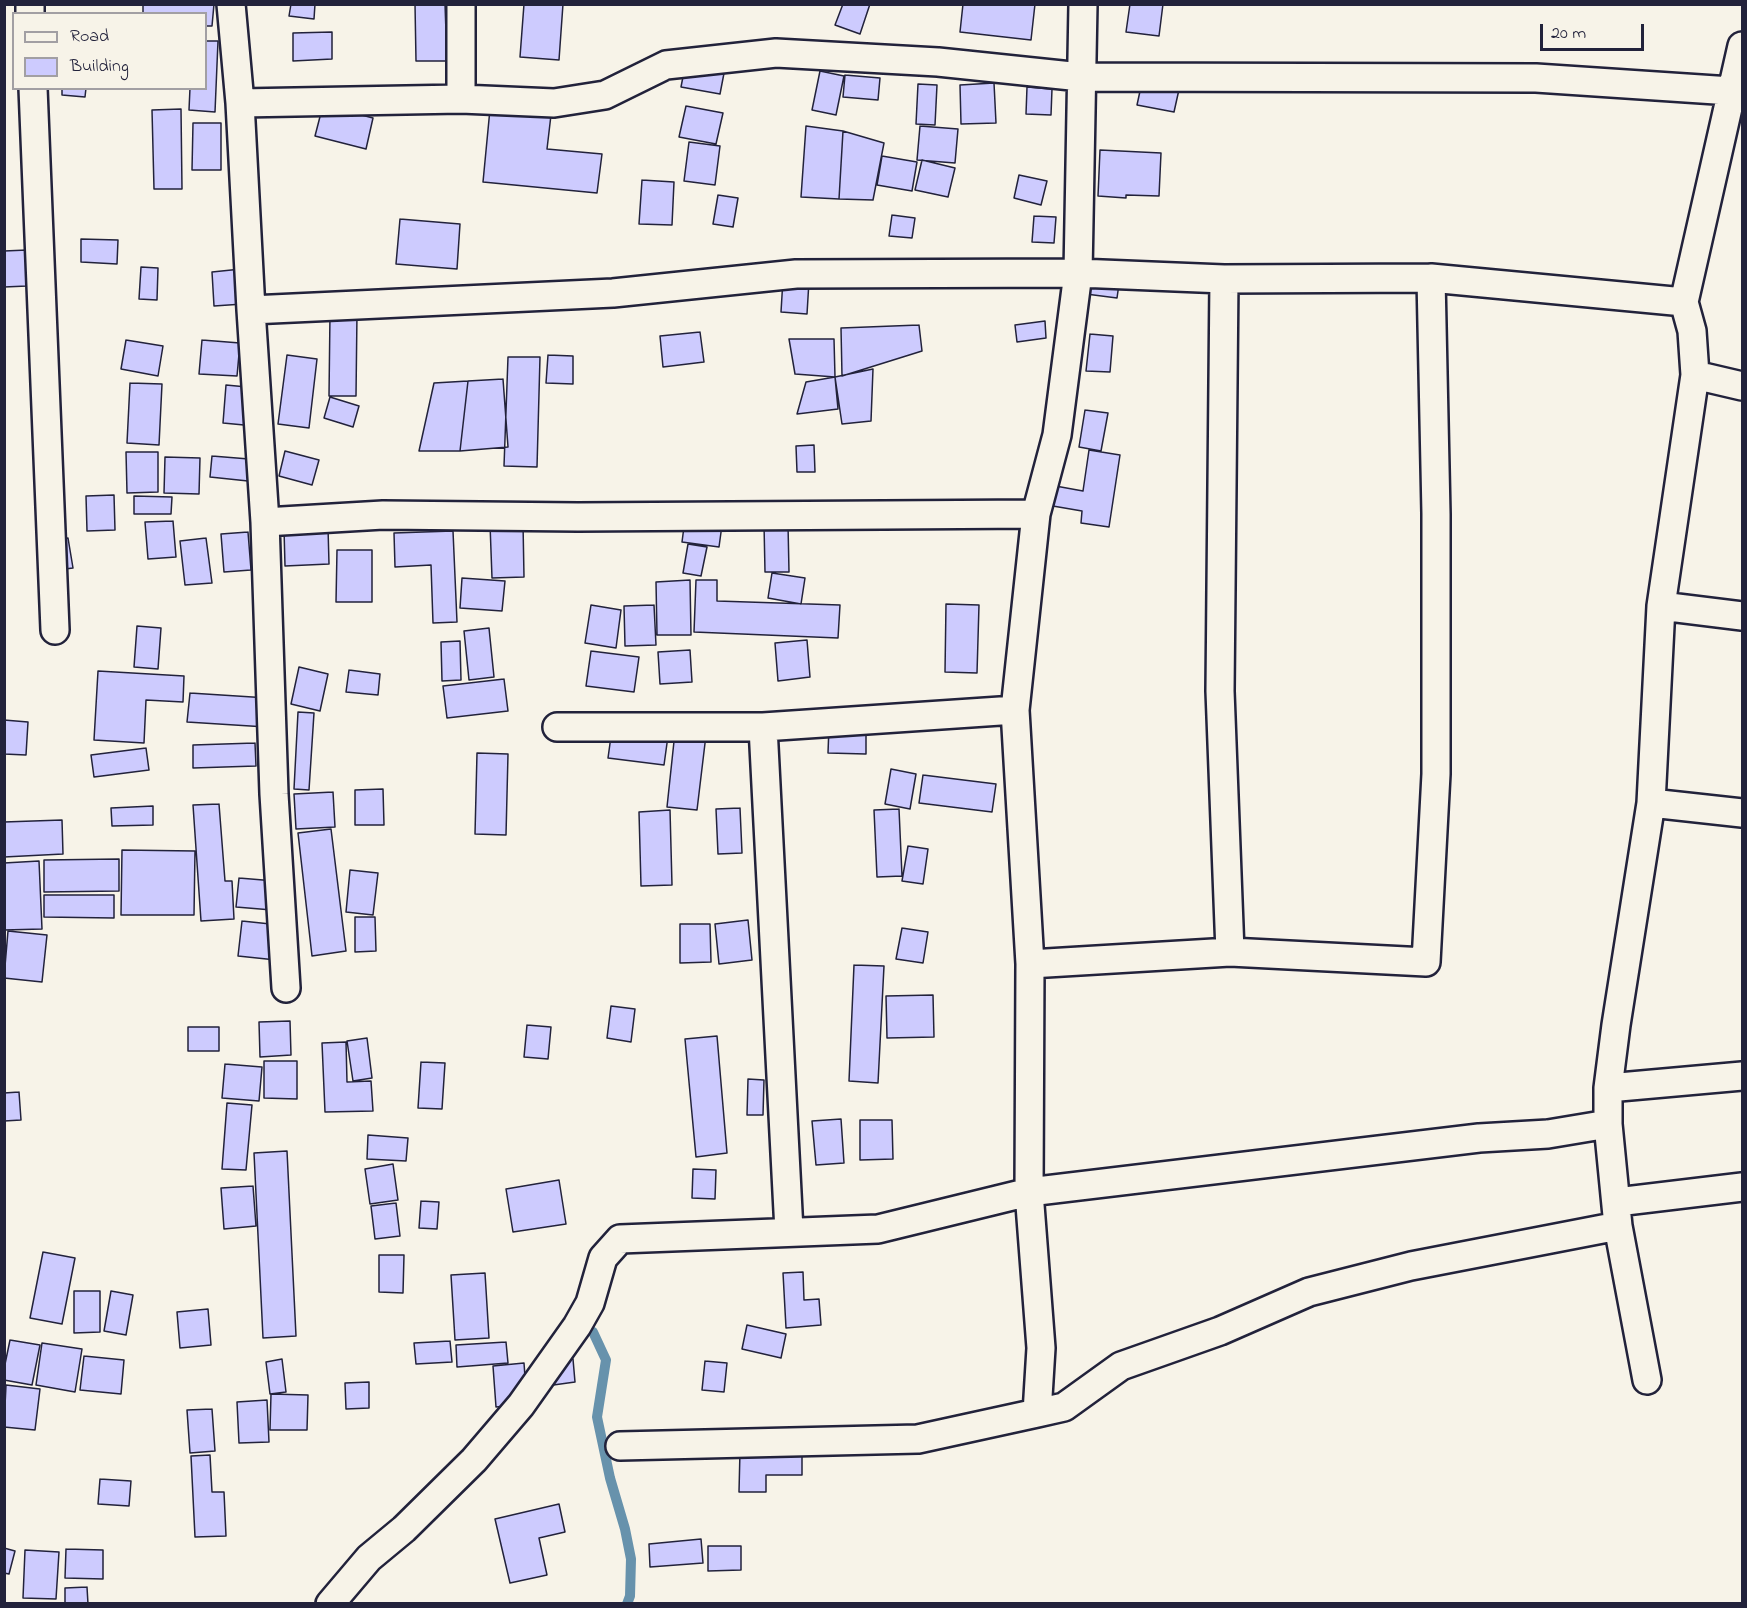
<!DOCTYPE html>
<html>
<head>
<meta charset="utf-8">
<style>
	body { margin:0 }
	#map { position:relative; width:1747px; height:1608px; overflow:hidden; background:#f7f3e8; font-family:"Indie Flower",sans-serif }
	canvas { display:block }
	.frame { position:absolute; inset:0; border:6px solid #22223b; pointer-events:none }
	.legend { position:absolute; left:12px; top:12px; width:195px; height:78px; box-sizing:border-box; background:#f7f3e8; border:2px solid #a29fa3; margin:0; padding:8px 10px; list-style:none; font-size:18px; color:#22223b }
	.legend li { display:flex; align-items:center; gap:12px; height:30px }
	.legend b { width:30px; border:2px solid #a29fa3 }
	.scale { position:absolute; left:1540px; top:24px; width:104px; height:27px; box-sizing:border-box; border:3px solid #22223b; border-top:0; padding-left:8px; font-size:18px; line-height:21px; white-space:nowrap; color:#22223b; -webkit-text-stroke:4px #f7f3e8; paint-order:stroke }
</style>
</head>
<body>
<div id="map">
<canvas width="1747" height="1608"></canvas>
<div class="frame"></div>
<ul class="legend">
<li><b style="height:8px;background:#f7f3e8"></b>Road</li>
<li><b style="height:16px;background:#cdcbfe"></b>Building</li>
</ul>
<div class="scale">20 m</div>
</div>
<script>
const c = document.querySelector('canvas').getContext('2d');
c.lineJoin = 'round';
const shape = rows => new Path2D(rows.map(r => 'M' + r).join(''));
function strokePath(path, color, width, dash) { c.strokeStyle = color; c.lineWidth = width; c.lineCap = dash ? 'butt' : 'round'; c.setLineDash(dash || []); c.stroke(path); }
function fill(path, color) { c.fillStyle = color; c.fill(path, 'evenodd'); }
const stream = shape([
	[593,1332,606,1360,597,1417,610,1478,625,1529,631,1559,630,1596,627,1604]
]);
const building = shape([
	[143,4,214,4,212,26,206,26,206,14,143,14,143,4],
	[291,4,315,4,314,19,289,16,291,4],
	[415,4,445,4,447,61,416,61,415,4],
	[524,4,563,4,559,60,520,57,524,4],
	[843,4,870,4,860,34,835,25,843,4],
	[963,4,1035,4,1031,40,960,32,963,4],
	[1130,4,1163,4,1159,36,1126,32,1130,4],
	[332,32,332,59,293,61,293,33,332,32],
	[206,41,218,41,215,112,189,110,190,88,206,88,206,41],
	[686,61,725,68,720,94,681,87,686,61],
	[1145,68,1182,76,1174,112,1137,105,1145,68],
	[820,71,844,76,836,115,812,110,820,71],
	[845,75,880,78,878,100,843,97,845,75],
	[994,83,996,123,961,124,960,85,994,83],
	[918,84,937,85,935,125,916,124,918,84],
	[1027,87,1052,89,1051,115,1026,114,1027,87],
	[62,88,86,88,85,97,62,95,62,88],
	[323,105,373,118,366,149,315,136,323,105],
	[686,106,723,113,716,144,679,137,686,106],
	[181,109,182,189,154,189,152,110,181,109],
	[490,109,551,115,547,149,602,154,597,193,483,182,490,109],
	[193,123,221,123,221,170,192,170,193,123],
	[806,126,843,131,839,199,801,197,806,126],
	[920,126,958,129,955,163,917,160,920,126],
	[843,131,884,143,873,200,839,199,843,131],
	[689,142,720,146,715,185,684,181,689,142],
	[1100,150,1161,153,1159,196,1126,195,1126,198,1098,196,1100,150],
	[882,156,917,162,912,191,877,185,882,156],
	[922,160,955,168,948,197,915,190,922,160],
	[1019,175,1047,181,1041,205,1014,198,1019,175],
	[642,180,674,182,672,225,639,224,642,180],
	[718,195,738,198,733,227,713,224,718,195],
	[892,215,915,218,912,238,889,236,892,215],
	[1034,216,1056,217,1054,243,1032,242,1034,216],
	[400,219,460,224,457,269,396,264,400,219],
	[81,239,118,240,117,264,81,262,81,239],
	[27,250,27,286,4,287,4,251,27,250],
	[141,267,158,268,157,300,139,299,141,267],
	[241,269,243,304,214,306,212,272,241,269],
	[1089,274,1120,277,1117,298,1086,294,1089,274],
	[783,279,809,281,807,314,781,312,783,279],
	[357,313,356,396,329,396,330,314,357,313],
	[1045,321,1046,338,1017,342,1015,325,1045,321],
	[919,325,922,351,842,376,841,328,919,325],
	[700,332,704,362,663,367,660,336,700,332],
	[1090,334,1113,336,1110,372,1086,371,1090,334],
	[789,339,834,339,835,377,795,374,789,339],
	[126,340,163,346,158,376,121,369,126,340],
	[202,340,240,343,237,376,199,374,202,340],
	[287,355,317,359,309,428,278,424,287,355],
	[548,355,573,356,573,384,546,383,548,355],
	[508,357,540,357,537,467,504,466,508,357],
	[873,369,871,421,842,424,835,377,873,369],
	[835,377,838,409,797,414,806,382,835,377],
	[503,379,508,447,460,451,468,381,503,379],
	[468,381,460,451,419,451,434,383,468,381],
	[130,383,162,384,159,445,127,443,130,383],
	[226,385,247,387,244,425,223,423,226,385],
	[330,397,359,406,353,427,324,418,330,397],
	[1085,410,1108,413,1101,451,1079,447,1085,410],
	[814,445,815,472,797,472,796,446,814,445],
	[1089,450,1120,455,1109,527,1081,523,1082,511,1047,505,1050,485,1083,491,1089,450],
	[285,451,319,460,312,485,279,476,285,451],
	[126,452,158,452,158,492,127,493,126,452],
	[212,456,249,459,248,481,210,477,212,456],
	[165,457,200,458,199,494,164,493,165,457],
	[114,495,115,530,87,531,86,496,114,495],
	[134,496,172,497,171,514,134,514,134,496],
	[685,519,722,525,719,547,682,542,685,519],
	[173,521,176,557,148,559,145,522,173,521],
	[523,523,524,577,492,578,490,524,523,523],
	[764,524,788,524,789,572,765,572,764,524],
	[328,527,329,564,285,566,284,529,328,527],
	[453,531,457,622,433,623,431,565,395,567,394,533,453,531],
	[248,532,251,570,224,572,221,534,248,532],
	[68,538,73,568,49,571,44,542,68,538],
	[206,538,212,583,185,585,180,541,206,538],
	[688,544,707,547,701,576,683,573,688,544],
	[337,550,372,550,372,602,336,602,337,550],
	[772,573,805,578,801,604,768,598,772,573],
	[462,578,505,581,502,611,460,608,462,578],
	[690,580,691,635,657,635,656,582,690,580],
	[696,580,717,580,717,601,840,605,838,638,694,632,696,580],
	[946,604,979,605,977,673,945,672,946,604],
	[591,605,621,610,616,648,585,643,591,605],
	[654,605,656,645,625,646,624,606,654,605],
	[137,626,161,628,158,669,134,667,137,626],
	[489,628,494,677,469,680,464,631,489,628],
	[807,640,810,677,778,681,775,643,807,640],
	[460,641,461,680,442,681,441,642,460,641],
	[690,650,692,682,660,684,658,652,690,650],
	[591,651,639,657,634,692,586,686,591,651],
	[299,667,328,674,320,711,291,704,299,667],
	[349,670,380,674,378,695,346,692,349,670],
	[98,671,184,676,183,702,146,700,144,743,94,740,98,671],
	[504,679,508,711,447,718,443,686,504,679],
	[190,693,268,698,266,727,187,722,190,693],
	[298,712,314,713,309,790,294,789,298,712],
	[4,720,28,722,26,755,4,754,4,720],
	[829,726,866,728,866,754,828,753,829,726],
	[612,729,668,736,664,765,608,758,612,729],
	[675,732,706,735,697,810,667,807,675,732],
	[255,743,256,766,193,768,193,745,255,743],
	[146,748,149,770,94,777,91,755,146,748],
	[477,753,508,754,506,835,475,834,477,753],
	[891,769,916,774,910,809,885,804,891,769],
	[923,775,996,784,992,812,919,803,923,775],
	[383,789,384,825,355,825,355,790,383,789],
	[333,792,335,827,296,829,294,794,333,792],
	[219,804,225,881,232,881,234,919,201,921,193,805,219,804],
	[153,806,153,825,112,826,111,808,153,806],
	[740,808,742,853,718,854,716,809,740,808],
	[899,809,902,876,877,877,874,810,899,809],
	[670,810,672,885,641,886,639,812,670,810],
	[62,820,63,854,4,857,4,822,62,820],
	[331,829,346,951,312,956,298,833,331,829],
	[908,846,928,849,923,884,902,881,908,846],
	[122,850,195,851,194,915,121,915,122,850],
	[119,859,119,891,44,892,44,860,119,859],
	[39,861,42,929,4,930,4,863,39,861],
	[350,870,378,873,373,915,346,912,350,870],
	[239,878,275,881,272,910,236,907,239,878],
	[44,895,114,895,114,918,44,917,44,895],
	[355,917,375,917,376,951,355,952,355,917],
	[748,920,752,960,719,964,715,924,748,920],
	[242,921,280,925,276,960,238,956,242,921],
	[680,924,710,924,711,962,680,963,680,924],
	[902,928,928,932,923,963,896,959,902,928],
	[8,931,47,935,42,982,4,978,8,931],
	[854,965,884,966,878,1083,849,1081,854,965],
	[933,995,934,1037,887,1038,886,996,933,995],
	[611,1006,635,1009,631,1042,607,1038,611,1006],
	[290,1021,291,1055,260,1057,259,1022,290,1021],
	[527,1025,551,1027,548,1059,524,1057,527,1025],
	[188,1027,219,1027,219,1051,188,1051,188,1027],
	[717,1036,727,1153,696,1157,685,1039,717,1036],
	[367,1038,372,1078,353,1081,347,1041,367,1038],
	[346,1042,347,1082,371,1081,373,1111,325,1112,322,1043,346,1042],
	[264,1061,297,1061,297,1099,264,1098,264,1061],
	[421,1062,445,1063,442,1109,418,1108,421,1062],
	[225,1064,262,1067,259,1101,222,1098,225,1064],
	[748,1079,764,1080,763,1115,747,1115,748,1079],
	[19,1092,21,1120,4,1121,4,1093,19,1092],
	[227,1103,252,1105,246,1170,222,1169,227,1103],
	[841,1119,844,1163,816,1165,812,1121,841,1119],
	[860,1120,892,1120,893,1159,860,1160,860,1120],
	[368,1135,408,1138,406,1161,367,1159,368,1135],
	[287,1151,296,1336,263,1338,254,1153,287,1151],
	[393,1164,398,1200,370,1204,365,1169,393,1164],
	[693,1169,716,1170,715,1199,692,1198,693,1169],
	[559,1180,566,1224,513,1232,506,1189,559,1180],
	[253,1186,256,1226,224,1229,221,1188,253,1186],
	[421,1201,439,1202,437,1229,419,1228,421,1201],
	[396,1203,400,1236,375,1239,371,1206,396,1203],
	[43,1252,75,1258,62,1324,30,1318,43,1252],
	[379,1255,404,1255,403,1293,379,1292,379,1255],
	[803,1272,804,1300,819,1299,821,1325,786,1328,783,1273,803,1272],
	[485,1273,489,1338,455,1340,451,1275,485,1273],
	[74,1291,100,1291,100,1332,74,1333,74,1291],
	[111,1291,133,1295,126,1335,104,1331,111,1291],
	[208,1309,211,1345,180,1348,177,1312,208,1309],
	[747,1325,786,1334,781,1358,742,1349,747,1325],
	[10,1340,40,1345,32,1385,4,1380,4,1369,10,1340],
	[450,1341,452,1362,416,1364,414,1343,450,1341],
	[506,1342,508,1363,457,1367,456,1345,506,1342],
	[42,1343,82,1349,75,1392,36,1385,42,1343],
	[84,1356,124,1360,121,1394,80,1390,84,1356],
	[282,1359,286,1392,270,1394,266,1362,282,1359],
	[573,1359,575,1382,539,1387,537,1363,573,1359],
	[705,1361,727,1363,724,1392,702,1390,705,1361],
	[524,1363,527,1404,496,1407,493,1366,524,1363],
	[369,1382,369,1408,346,1409,345,1383,369,1382],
	[6,1385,40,1389,35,1430,4,1427,6,1385],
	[271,1394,308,1395,307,1430,270,1430,271,1394],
	[267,1400,269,1442,239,1443,237,1402,267,1400],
	[212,1409,215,1451,190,1453,187,1410,212,1409],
	[740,1451,802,1452,802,1475,766,1475,766,1492,739,1492,740,1451],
	[210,1455,212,1492,224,1492,226,1536,195,1537,191,1456,210,1455],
	[100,1479,131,1481,129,1506,98,1504,100,1479],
	[559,1504,565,1532,539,1538,547,1575,510,1583,495,1519,559,1504],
	[701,1539,703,1563,650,1567,649,1544,701,1539],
	[708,1546,741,1546,741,1570,708,1571,708,1546],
	[4,1548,15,1551,9,1574,4,1573,4,1548],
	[66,1549,103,1550,103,1579,65,1578,66,1549],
	[25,1550,59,1552,56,1599,23,1598,25,1550],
	[87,1587,88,1604,65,1604,65,1588,87,1587]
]);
const street = shape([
	[30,4,30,14],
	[231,4,240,103,251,310,265,522,274,794,286,988],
	[461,4,461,99],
	[33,88,55,630],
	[240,103,461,99,554,103,605,95,666,65,776,53,938,62,1081,77,1536,78,1731,91],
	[1224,279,1220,691,1230,952],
	[251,310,613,293,796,274,1078,273,1224,279,1431,278,1684,302],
	[1695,375,1742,386],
	[265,522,383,515,578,517,1036,514],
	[1661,606,1742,616],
	[557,727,763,727,1015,710],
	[763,727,789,1231],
	[1651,803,1742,813],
	[1030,964,1230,952,1426,962,1436,774,1436,514,1431,278],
	[1608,1088,1742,1076],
	[1617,1202,1742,1187],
	[1647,1380,1618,1226,1608,1124,1608,1088,1616,1025,1651,803,1661,606,1695,375,1692,331,1684,302,1742,46],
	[1037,1413,1041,1348,1029,1192,1030,964,1015,710,1036,514,1057,435,1078,273,1083,4],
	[620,1446,918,1439,1037,1413,1064,1407,1121,1366,1220,1331,1309,1292,1411,1266,1618,1226],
	[330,1604,369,1558,404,1529,474,1460,521,1405,577,1326,590,1303,603,1258,620,1239,878,1229,1029,1192,1479,1138,1548,1134,1608,1124]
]);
strokePath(stream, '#6792ac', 10);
fill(building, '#cdcbfe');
strokePath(building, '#22223b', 1.5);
strokePath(street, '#22223b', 32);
strokePath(street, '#f7f3e8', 27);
</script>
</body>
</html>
